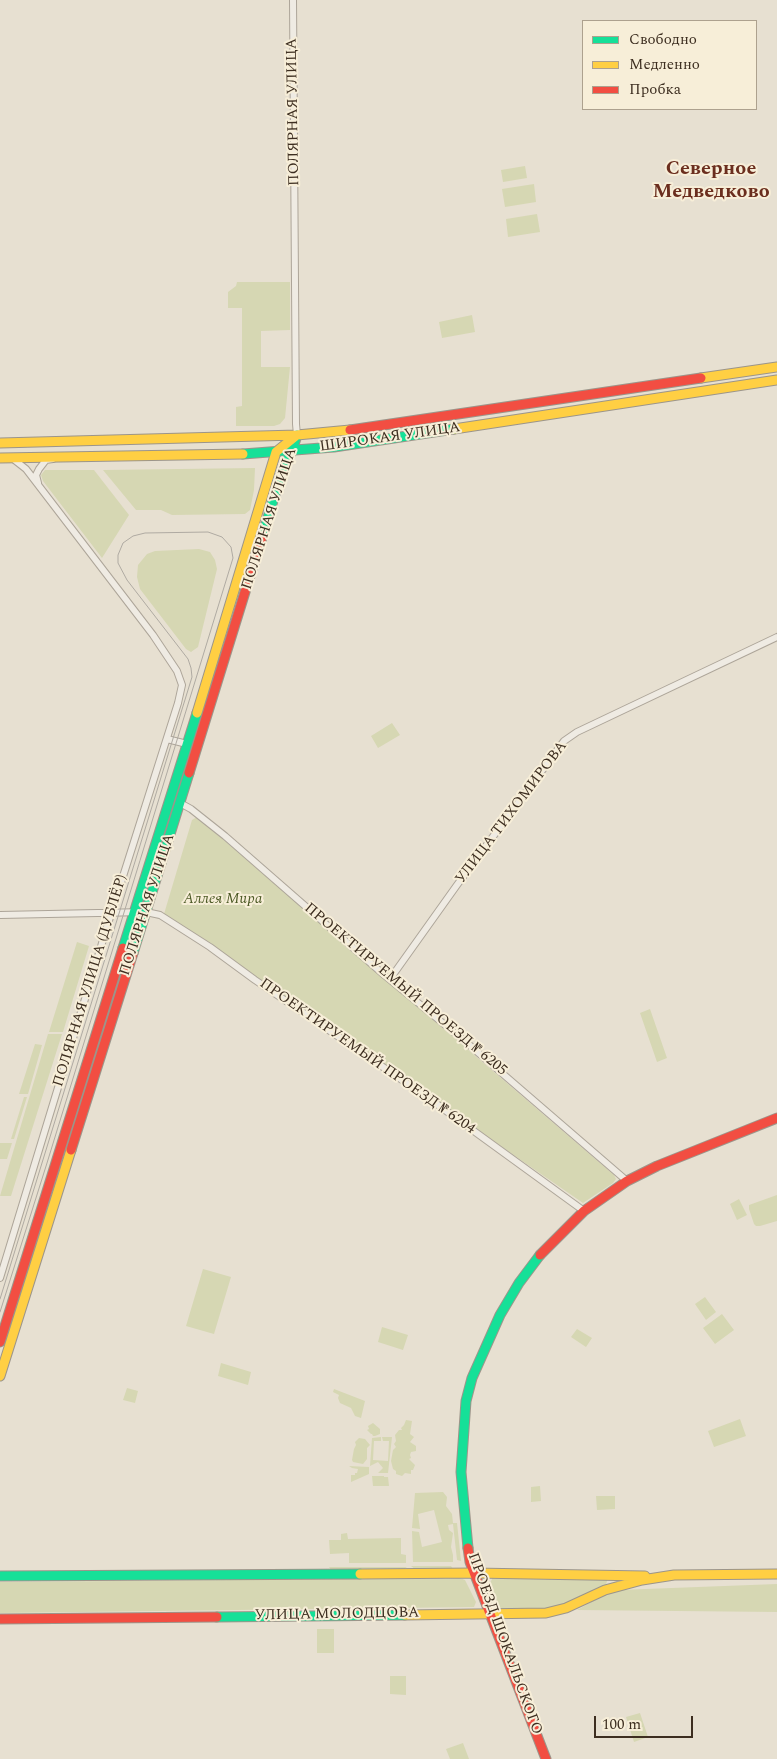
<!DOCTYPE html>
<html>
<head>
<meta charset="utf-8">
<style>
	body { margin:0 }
	#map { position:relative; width:777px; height:1759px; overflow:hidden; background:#e7e0d1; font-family:Spectral,serif }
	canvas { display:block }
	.legend { position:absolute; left:582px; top:20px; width:175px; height:90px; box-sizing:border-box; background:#f7eed8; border:1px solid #ada18e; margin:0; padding:6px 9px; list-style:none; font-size:15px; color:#3d2e20 }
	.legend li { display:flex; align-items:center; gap:10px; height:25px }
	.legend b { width:25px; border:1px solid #ada18e }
	.scale { position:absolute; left:594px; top:1716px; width:99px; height:22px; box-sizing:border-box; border:2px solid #3d2e20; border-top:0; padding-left:6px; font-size:15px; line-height:18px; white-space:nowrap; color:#3d2e20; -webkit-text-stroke:4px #f7eed8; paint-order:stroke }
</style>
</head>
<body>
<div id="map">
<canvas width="777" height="1759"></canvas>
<ul class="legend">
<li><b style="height:6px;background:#16e098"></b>Свободно</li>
<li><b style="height:6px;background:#ffcf43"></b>Медленно</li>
<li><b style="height:6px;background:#f24e42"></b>Пробка</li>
</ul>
<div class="scale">100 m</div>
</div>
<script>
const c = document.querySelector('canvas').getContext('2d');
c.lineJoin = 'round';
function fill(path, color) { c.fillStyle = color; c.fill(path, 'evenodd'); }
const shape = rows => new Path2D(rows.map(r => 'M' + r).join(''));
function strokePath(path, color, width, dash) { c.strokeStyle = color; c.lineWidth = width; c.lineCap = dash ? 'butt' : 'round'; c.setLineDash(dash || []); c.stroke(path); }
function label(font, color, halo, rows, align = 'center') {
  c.font = font + ' Spectral,serif'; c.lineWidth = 4; c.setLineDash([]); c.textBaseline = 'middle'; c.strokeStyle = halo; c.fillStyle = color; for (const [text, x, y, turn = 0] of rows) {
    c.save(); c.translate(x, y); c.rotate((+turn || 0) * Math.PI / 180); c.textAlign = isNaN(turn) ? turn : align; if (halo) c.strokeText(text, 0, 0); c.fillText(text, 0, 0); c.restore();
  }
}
const green = shape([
	[525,166,527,178,503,182,501,170],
	[534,184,536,202,505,207,502,189],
	[537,214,540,232,508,237,506,219],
	[237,282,290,282,290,330,261,331,261,367,290,367,285,418,280,424,274,426,236,426,236,407,242,406,242,308,228,308,228,292,236,286],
	[472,315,475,332,442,338,439,322],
	[255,468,254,490,250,510,245,514,172,515,161,510,136,510,103,470],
	[45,470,94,470,129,515,102,558,43,481,41,475],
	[199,549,210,552,215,560,217,569,198,647,191,652,186,649,140,589,137,577,138,565,147,554,155,551],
	[392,723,400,735,378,748,371,736],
	[197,817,614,1175,616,1179,613,1183,583,1203,164,914,192,820],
	[77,942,89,946,63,1032,49,1032],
	[650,1009,667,1058,657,1062,640,1013],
	[48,1034,62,1034,11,1196,0,1196],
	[35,1044,42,1045,28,1094,19,1094],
	[24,1097,27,1097,14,1139,11,1139],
	[0,1143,12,1143,7,1159,0,1159],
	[777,1195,777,1221,760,1226,756,1226,754,1224,749,1209,749,1205],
	[739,1199,747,1215,737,1220,730,1204],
	[203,1269,231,1277,214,1334,186,1326],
	[705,1297,716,1312,706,1320,695,1304],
	[722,1314,734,1330,715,1344,703,1328],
	[382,1327,408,1335,403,1350,378,1342],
	[577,1329,592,1338,586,1347,571,1337],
	[221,1363,251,1372,248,1385,218,1376],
	[127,1388,138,1391,135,1403,123,1400],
	[334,1389,365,1401,361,1418,355,1416,351,1408,340,1403,338,1398,339,1395,333,1392],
	[740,1419,746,1436,714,1447,708,1431],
	[406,1420,412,1421,410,1434,414,1437,410,1442,416,1446,416,1451,411,1452,410,1455,411,1458,409,1459,415,1465,413,1470,411,1470,411,1474,405,1473,402,1476,396,1474,396,1471,393,1469,391,1461,393,1450,396,1447,394,1444,396,1441,395,1435,399,1430,402,1430,401,1428,404,1425],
	[373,1423,380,1429,380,1434,375,1436,373,1436,372,1434,371,1434,367,1430,369,1429,368,1426],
	[381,1437,381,1441,374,1441,373,1460,388,1461,389,1441,383,1441,382,1437,392,1437,388,1473,378,1473,383,1468,378,1462,370,1466,372,1438],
	[359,1438,365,1439,370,1445,367,1448,367,1459,363,1464,353,1462,352,1460,354,1449,356,1445,355,1442],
	[349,1466,369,1467,369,1474,351,1482,351,1475,355,1475,355,1473,357,1473,358,1469,352,1468],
	[372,1476,384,1476,384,1477,388,1477,389,1486,373,1486],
	[540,1486,541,1501,531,1502,531,1487],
	[443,1492,447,1497,446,1506,452,1514,453,1523,457,1523,461,1561,457,1560,453,1524,448,1525,449,1530,453,1533,451,1547,453,1555,453,1562,413,1562,412,1531,419,1532,422,1547,442,1542,434,1510,418,1514,420,1529,412,1528,415,1493],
	[596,1496,615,1496,615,1509,597,1510],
	[347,1533,348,1539,401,1538,401,1554,406,1555,406,1563,349,1563,349,1553,330,1554,329,1540,341,1540,341,1534],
	[411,1566,451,1566,454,1570,416,1570],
	[329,1567,407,1567,404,1569,331,1570],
	[493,1577,607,1579,607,1581,606,1585,565,1604,547,1609,499,1609,494,1602,489,1585],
	[460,1578,465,1580,476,1602,474,1607,0,1613,0,1582],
	[777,1584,777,1612,577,1610,611,1591,619,1590],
	[317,1629,334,1629,334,1653,317,1653],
	[390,1676,406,1676,406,1695,390,1694],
	[640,1713,648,1737,634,1742,626,1717],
	[463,1743,469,1759,450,1759,446,1749]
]);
const street = shape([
	[293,0,296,424,297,435],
	[38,483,36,475,39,469,46,460,53,459],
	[167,739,187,744],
	[180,803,191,809,225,836,383,974,467,1043,627,1181],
	[0,915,146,912,160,915,210,947,255,980,427,1097,584,1211],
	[390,979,457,885,564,741,577,732,777,637],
	[0,1278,106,930,178,703,182,685,177,671,153,635,26,469,12,458]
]);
const fast = shape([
	[243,454,334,447,454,429],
	[262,537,283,468,292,451,297,435],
	[123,948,197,713],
	[133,953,189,773],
	[468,1548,461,1472,466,1401,472,1378,500,1315,519,1283,540,1255],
	[0,1576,360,1574],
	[217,1617,405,1615]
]);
const slow = shape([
	[701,378,777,367],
	[454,429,777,380],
	[0,443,297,435,350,430],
	[0,458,243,454],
	[197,713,276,452,297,435],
	[0,1376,71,1150],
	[360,1574,474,1573,645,1576],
	[405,1615,546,1613,566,1608,605,1590,642,1580,674,1575,777,1574]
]);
const jam = shape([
	[350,430,701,378],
	[189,773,262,537],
	[71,1150,133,953],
	[540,1255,584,1211,627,1181,657,1166,777,1118],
	[0,1342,123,948],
	[468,1548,470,1562,546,1759],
	[0,1619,217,1617]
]);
const tram = shape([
	[0,1299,192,677,191,668,188,659,127,580,118,563,118,555,123,543,133,536,145,533,208,532,222,537,231,547,233,558,47,1163,0,1312]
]);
const streetNames = [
	["ПОЛЯРНАЯ УЛИЦА",294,112,-91],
	["ШИРОКАЯ УЛИЦА",390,438,-8],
	["ПОЛЯРНАЯ УЛИЦА",270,519,-72],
	["УЛИЦА ТИХОМИРОВА",512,813,-53],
	["ПОЛЯРНАЯ УЛИЦА",148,905,-72],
	["ПОЛЯРНАЯ УЛИЦА (ДУБЛЁР)",91,981,-73],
	["ПРОЕКТИРУЕМЫЙ ПРОЕЗД № 6205",405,990,40],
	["ПРОЕКТИРУЕМЫЙ ПРОЕЗД № 6204",367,1057,35],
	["УЛИЦА МОЛОДЦОВА",337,1615,-1],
	["ПРОЕЗД ШОКАЛЬСКОГО",504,1644,70]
];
const parkNames = [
	["Аллея Мира",223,900]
];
const districtNames = [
	["Северное",711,170],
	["Медведково",711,193]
];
fill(green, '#d6d7b3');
strokePath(street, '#ada599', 8);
strokePath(fast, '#9c958a', 11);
strokePath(slow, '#9c958a', 11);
strokePath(jam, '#9c958a', 11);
strokePath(street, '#efebe3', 6);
strokePath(fast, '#16e098', 9);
strokePath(slow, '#ffcf43', 9);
strokePath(jam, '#f24e42', 9);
strokePath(tram, '#afaaa2', 1);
label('15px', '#3d2e20', '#f7eed8', streetNames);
label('italic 15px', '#4d5a26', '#f7eed8', parkNames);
label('bold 20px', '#6b2e1e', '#f7eed8', districtNames);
</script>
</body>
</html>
